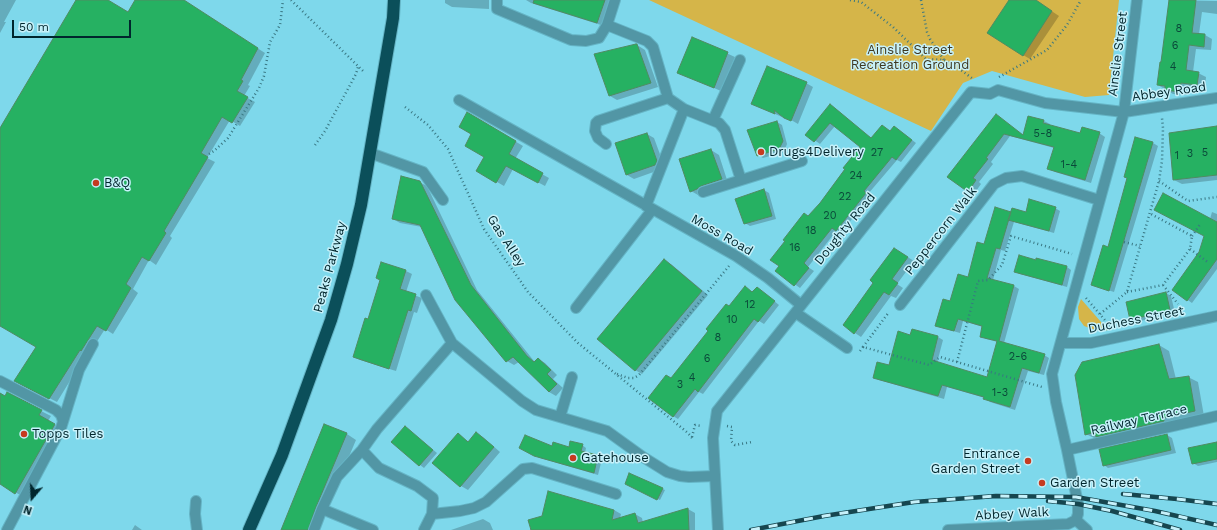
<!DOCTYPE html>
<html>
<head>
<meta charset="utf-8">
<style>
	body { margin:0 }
	#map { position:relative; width:1217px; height:530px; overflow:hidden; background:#7ed8eb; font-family:"Work Sans",sans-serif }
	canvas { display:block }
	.north { position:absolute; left:12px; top:478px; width:40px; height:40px; -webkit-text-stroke:3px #c7f1fa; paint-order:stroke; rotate:199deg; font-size:11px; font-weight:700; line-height:16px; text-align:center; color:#00262d }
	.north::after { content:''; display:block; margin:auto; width:14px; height:18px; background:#00262d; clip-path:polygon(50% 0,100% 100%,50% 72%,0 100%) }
	.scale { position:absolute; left:12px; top:20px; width:119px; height:18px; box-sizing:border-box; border:2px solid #00262d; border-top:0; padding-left:5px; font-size:12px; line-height:14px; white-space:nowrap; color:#00262d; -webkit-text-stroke:3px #c7f1fa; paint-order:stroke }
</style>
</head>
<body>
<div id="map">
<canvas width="1217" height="530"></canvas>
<div class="north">N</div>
<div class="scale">50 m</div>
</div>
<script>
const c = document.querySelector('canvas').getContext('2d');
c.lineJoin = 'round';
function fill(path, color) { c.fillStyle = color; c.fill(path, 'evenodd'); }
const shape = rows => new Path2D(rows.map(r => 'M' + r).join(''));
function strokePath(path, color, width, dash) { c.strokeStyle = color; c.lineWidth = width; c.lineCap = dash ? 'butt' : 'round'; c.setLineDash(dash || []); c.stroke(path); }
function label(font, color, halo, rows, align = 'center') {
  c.font = font + ' "Work Sans",sans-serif'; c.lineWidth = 3; c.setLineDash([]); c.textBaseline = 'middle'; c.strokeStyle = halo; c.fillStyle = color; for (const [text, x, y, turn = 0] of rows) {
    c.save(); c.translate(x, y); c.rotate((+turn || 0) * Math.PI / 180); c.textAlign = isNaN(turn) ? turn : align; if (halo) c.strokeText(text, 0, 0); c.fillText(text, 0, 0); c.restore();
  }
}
const green = shape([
	[649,0,1119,0,1109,95,1085,97,992,71,963,83,931,131],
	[1081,299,1108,330,1103,331,1095,330,1084,326,1079,319,1078,307]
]);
const shadow = shape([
	[0,0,16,0,4,22,6,22,0,33],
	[77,0,106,0,128,13,136,0,182,0,265,53,248,85,250,86,244,96,255,102,240,126,230,120,207,158,215,162,170,236,172,238,156,265,149,260,133,289,138,293,113,334,105,329,89,354,87,353,57,402,23,385,37,347,0,325,0,130],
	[445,0,489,0,489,9,452,7,445,3],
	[526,0,613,0,604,26,531,3],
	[1010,0,1035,0,1059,16,1030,59,1023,55],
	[1169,0,1217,1,1217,14,1202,12,1199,34,1205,35,1212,39,1211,50,1196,49,1193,72,1198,73,1206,77,1205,88,1188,86,1187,95,1173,94,1158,85,1162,63],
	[693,38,735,57,721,91,679,73],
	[637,45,645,50,658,87,617,100,610,96,596,54],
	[806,83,813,87,798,124,781,114,782,117,752,104],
	[835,108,872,139,891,132,895,127,916,143,901,162,897,160,868,194,870,196,841,233,837,230,808,267,814,271,800,288,776,271,809,217,820,203,861,147,835,126,820,144,806,134],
	[468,113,523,146,515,159,549,178,545,186,513,169,504,186,478,171,485,157,472,134],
	[996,116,1024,136,1044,121,1050,124,1049,126,1081,134,1099,133,1105,137,1091,183,1055,172,1049,169,1054,148,1010,136,991,162,993,164,979,182,981,184,974,194,968,191],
	[777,122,782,125,787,144,784,152,763,158,758,155],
	[1217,127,1217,180,1182,184,1174,180],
	[647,134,654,138,664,165,662,169,634,179,627,175],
	[1136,138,1153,143,1158,146,1114,292,1092,285,1108,248,1128,178],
	[711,150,719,155,728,183,698,195,691,191],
	[419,182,427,186,477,290,534,361,535,362,538,359,545,363,557,375,553,379,563,388,556,396,549,392,519,362,514,365,507,361,455,299,422,227,400,223,393,219],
	[764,190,769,193,776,219,750,226,745,223],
	[1055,208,1060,211,1054,233,1014,222,1005,251,1001,250,993,280,1014,286,1019,289,1004,343,1044,355,1049,358,1044,375,1028,371,1015,410,990,402,985,398,947,387,944,399,879,380,874,377,889,366,911,336,913,330,938,337,943,340,937,363,988,378,998,342,986,339,981,336,983,327,963,321,960,333,942,328,937,325,951,302,968,278,985,245,1010,213,1026,213],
	[1212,212,1217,214,1217,269,1192,303,1173,290,1200,253],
	[901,253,914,261,897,284,903,288,896,298,891,296,861,337,855,333],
	[665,261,671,264,708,295,642,374,635,370],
	[382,263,406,271,412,274,406,292,422,298,417,313,414,312,396,371,360,360,354,357,368,320,381,280],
	[1067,267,1071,270,1067,287,1020,274,1016,272],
	[762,291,779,305,764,324,759,321,703,394,699,392,678,419,673,416,671,379,729,307,753,293],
	[1166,293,1171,296,1175,313,1136,322,1131,319],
	[1159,345,1169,351,1176,379,1188,377,1198,382,1204,416,1096,439,1086,434],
	[0,394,41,411,51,416,48,421,64,430,25,498,0,483],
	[325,426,347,434,356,440,318,530,282,530],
	[405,427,437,453,424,468,420,465],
	[476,433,483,437,500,452,468,490,461,486,434,463,458,435,469,442],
	[1167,435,1172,438,1176,453,1108,468,1104,465,1100,450],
	[1217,443,1217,462,1198,466,1193,463],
	[582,445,586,448,585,453,602,459,598,475,540,458,520,447,569,448],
	[630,474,665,490,660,500,626,484],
	[688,509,695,513,695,530,530,530,531,528,614,510,621,514,620,519,635,514,642,518,643,523],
	[483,519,490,523,493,530,451,530],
	[135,525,142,530,143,530,132,530]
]);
const building = shape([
	[76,0,108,0,128,12,135,0,184,0,258,48,241,80,243,81,237,91,248,97,232,123,222,117,201,153,208,157,164,231,166,233,149,261,142,257,126,284,131,288,106,331,97,326,81,351,80,350,49,399,14,381,36,347,0,326,0,128,76,0],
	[534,0,605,0,597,23,533,3,534,0],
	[1009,0,1036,0,1052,11,1023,56,987,33,1009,0],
	[1169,0,1196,0,1192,33,1205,34,1204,47,1189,45,1186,70,1199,72,1197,85,1181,83,1180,92,1165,90,1165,86,1157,85,1160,62,1161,62,1169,0],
	[692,37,728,52,714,88,677,73,692,37],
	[636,44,637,44,651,83,609,96,594,54,636,44],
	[767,66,807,82,791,121,784,118,774,110,775,114,751,104,767,66],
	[830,104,871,138,882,125,890,131,894,126,912,140,896,160,892,157,864,191,866,193,836,231,832,228,804,263,809,268,794,286,775,271,779,266,770,260,785,241,783,240,804,213,808,216,820,203,845,169,843,168,860,147,830,123,814,142,805,135,830,104],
	[467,112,516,141,509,154,543,173,538,183,506,166,496,183,476,171,484,157,465,146,471,134,459,127,467,112],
	[996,114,1023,135,1028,116,1044,120,1043,123,1080,133,1082,127,1100,132,1085,180,1047,169,1054,147,1004,134,986,158,988,159,973,178,976,180,968,192,947,177,996,114],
	[777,121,783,141,779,149,757,156,747,130,777,121],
	[1217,126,1217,175,1173,180,1169,133,1217,126],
	[647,133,657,161,655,165,626,175,615,143,647,133],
	[1135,137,1153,142,1109,291,1091,285,1103,245,1108,247,1127,178,1124,177,1135,137],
	[711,149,722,179,701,186,697,189,690,192,679,159,711,149],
	[401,176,420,181,471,285,527,356,534,362,538,358,551,370,547,374,557,384,549,392,513,357,506,362,455,300,420,225,392,219,401,176],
	[764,189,772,216,744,224,735,199,764,189],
	[1163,193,1217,222,1217,259,1187,301,1172,290,1199,252,1204,236,1154,210,1163,193],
	[1029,199,1056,207,1049,231,1008,220,1012,208,1026,212,1029,199],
	[995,207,1011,212,1000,249,996,248,987,278,1014,285,999,341,1045,354,1039,373,1022,368,1010,407,983,399,984,397,942,385,938,396,873,378,877,362,889,365,898,331,910,335,912,329,938,336,932,360,987,377,997,341,980,337,982,326,958,319,954,331,935,326,943,299,950,301,958,274,968,277,977,242,984,244,995,207],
	[894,248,908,257,892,279,898,283,889,295,884,292,854,334,843,325,873,283,870,280,894,248],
	[1019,255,1036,260,1036,258,1067,266,1062,285,1014,272,1019,255],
	[664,259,702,291,635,371,597,339,664,259],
	[381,262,406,270,400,289,416,294,411,311,408,310,389,369,353,357,365,318,368,319,380,280,376,278,381,262],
	[745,286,752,292,757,287,775,301,758,322,754,319,698,392,695,389,673,417,648,398,666,375,671,378,708,331,706,329,726,304,729,306,745,286],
	[1166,292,1170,310,1130,320,1126,302,1166,292],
	[1159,344,1169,379,1189,376,1195,411,1164,418,1164,421,1096,437,1095,432,1085,435,1075,375,1082,362,1159,344],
	[7,392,42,410,39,415,55,424,15,494,0,484,0,393,5,396,7,392],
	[324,424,347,433,316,507,308,530,281,530,324,424],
	[405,426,433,450,419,466,391,442,405,426],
	[476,432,494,447,460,487,432,463,458,433,468,442,476,432],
	[1167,434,1171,450,1103,466,1099,449,1167,434],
	[525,435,552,446,553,442,569,447,570,441,583,444,581,451,598,455,594,473,534,456,519,448,525,435],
	[1217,442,1217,459,1192,464,1188,448,1217,442],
	[629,473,663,488,657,500,625,484,629,473],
	[548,491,614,510,612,520,635,513,638,523,688,508,689,530,531,530,528,520,542,516,548,491]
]);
const path = shape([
	[291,0,363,71],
	[850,0,861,2,893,27,926,59,944,60,961,70,973,79],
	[921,0,927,32,930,39,944,60],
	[999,77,1047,50,1067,25,1081,0],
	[405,107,428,125,448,149,484,229,528,292,578,343,688,433,692,438],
	[315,145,325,131,356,74,358,67],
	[209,154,214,151,228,138,259,88,264,76,270,42,280,25,283,0],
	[1159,181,1188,201,1217,197],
	[1192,236,1201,223],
	[1124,242,1140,246],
	[1190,249,1209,263],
	[1163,285,1178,304],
	[1127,292,1163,285,1190,249,1192,236,1149,213],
	[1086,298,1110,326],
	[1100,314,1127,292,1159,181,1162,161,1163,128,1162,118],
	[863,347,889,312],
	[860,351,863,347,929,365,940,357,1042,387],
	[957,362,978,281,988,280,1002,265,1011,236,1072,254],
	[617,374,628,378,634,378,639,375,729,266],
	[727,426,732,427,731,441,735,445,752,442],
	[692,437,695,425,702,426]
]);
const minor = shape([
	[497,0,497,9,571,40,586,41,599,38,607,25,615,0],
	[607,25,647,41,653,47,668,98,684,109,646,206],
	[459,100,736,256,768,278,801,305],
	[684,109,719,123,725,130,741,180],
	[713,120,740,60],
	[606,144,598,138,595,131,596,123,598,121,668,98],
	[370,153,423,172,443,200],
	[703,192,802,161],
	[426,295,452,343,522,401,536,410,607,431,643,457,667,472,680,476,689,477,715,476],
	[900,305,994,184,1006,178,1022,176,1099,200],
	[576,308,652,210],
	[796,313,847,348],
	[1061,343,1091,343,1217,316],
	[0,381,56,410,61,415,63,421],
	[560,417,572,377],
	[362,450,379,468,417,486,433,498,432,514,424,530],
	[1067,450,1217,416],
	[196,501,195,514,197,530],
	[322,509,373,530],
	[432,514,460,511,474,508,486,502,523,469,532,468,616,494],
	[7,530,61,428,79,370,93,344],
	[314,530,322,509,337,477,362,450,377,429,452,343],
	[718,530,713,438,717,411,971,92,990,94,998,90,1045,103,1124,112,1217,98],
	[948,530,1068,524,1076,520],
	[1087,530,1076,520,1078,514,1078,504,1067,450,1056,402,1052,374,1124,112,1137,0]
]);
const highway = shape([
	[249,530,282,455,331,320,347,264,361,205,393,18,394,0]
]);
const rail = shape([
	[1123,494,1177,499,1217,504],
	[1048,501,1078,504,1112,511,1180,530],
	[751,530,824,516,914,502,996,496,1076,497,1155,511,1217,525]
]);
const markers = [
	[761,152,4,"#c63b20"],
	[96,183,4,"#c63b20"],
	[24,434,4,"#c63b20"],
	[573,458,4,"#c63b20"],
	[1028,461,4,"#c63b20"],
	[1042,483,4,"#c63b20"]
];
const numberNames = [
	["8",1179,29],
	["6",1175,46],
	["4",1173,67],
	["5-8",1043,134],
	["27",877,153],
	["5",1205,153],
	["3",1190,154],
	["1",1177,156],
	["1-4",1069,165],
	["24",856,176],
	["22",845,197],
	["20",830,216],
	["18",811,231],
	["16",795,248],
	["12",750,305],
	["10",732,320],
	["8",718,338],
	["2-6",1018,357],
	["6",707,359],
	["4",692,378],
	["3",680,385],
	["1-3",1000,393]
];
const parkNames = [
	["Ainslie Street",910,50],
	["Recreation Ground",910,65]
];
const streetNames = [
	["Ainslie Street",1118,54,-83],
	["Abbey Road",1169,92,-8],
	["Doughty Road",845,229,-51],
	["Peppercorn Walk",941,231,-52],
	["Moss Road",722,235,30],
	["Gas Alley",506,241,57],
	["Peaks Parkway",330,267,-75],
	["Duchess Street",1136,320,-11],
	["Railway Terrace",1139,420,-13],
	["Abbey Walk",1012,514,-3]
];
const poiNames = [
	["Drugs4Delivery",769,152],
	["B&Q",104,183],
	["Topps Tiles",32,434],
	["Entrance",1020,454,"right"],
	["Garden Street",1020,469,"right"],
	["Gatehouse",581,458],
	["Garden Street",1050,483]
];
fill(green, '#d5b549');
fill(shadow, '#0003');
fill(building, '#26b162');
strokePath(building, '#508b62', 1);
strokePath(minor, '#65b4c5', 12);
strokePath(highway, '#65b4c5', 14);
strokePath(path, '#397783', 2.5, [1, 3]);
strokePath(minor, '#5296a5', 10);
strokePath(highway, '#0b4f5a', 12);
strokePath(rail, '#16464f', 4.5);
strokePath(rail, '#c7f1fa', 3, [9]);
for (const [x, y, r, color] of markers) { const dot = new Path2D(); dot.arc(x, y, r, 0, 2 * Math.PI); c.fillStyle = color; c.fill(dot); strokePath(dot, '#c7f1fa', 1.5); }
label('11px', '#0a493a', null, numberNames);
label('13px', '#3e3720', '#c7f1fa', parkNames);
label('13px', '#00262d', '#c7f1fa', streetNames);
label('13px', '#00262d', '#c7f1fa', poiNames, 'left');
</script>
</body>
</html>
